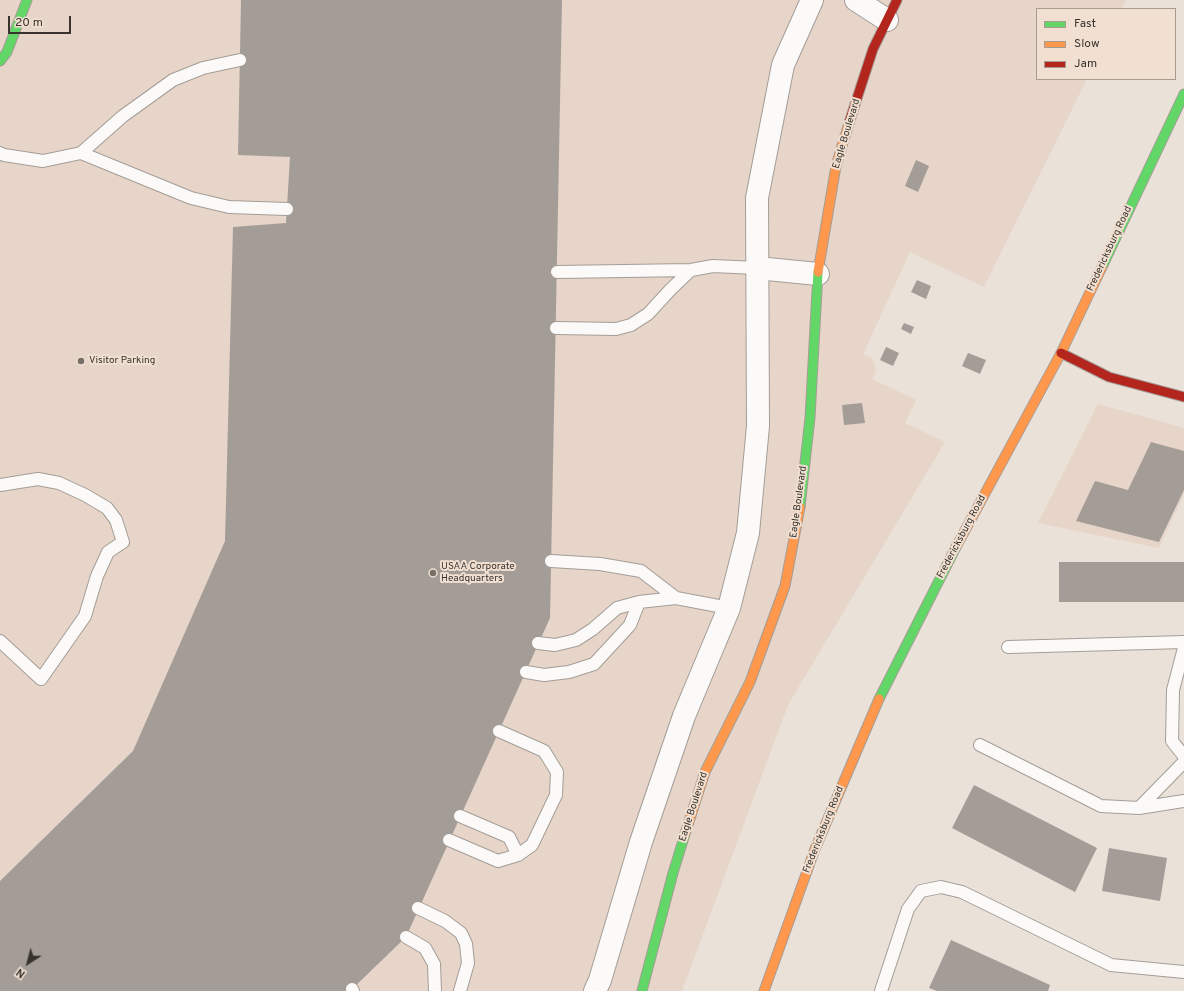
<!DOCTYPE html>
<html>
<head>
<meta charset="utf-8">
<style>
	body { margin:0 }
	#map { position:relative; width:1184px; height:991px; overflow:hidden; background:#eae1d9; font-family:Overpass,sans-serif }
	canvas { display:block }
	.legend { position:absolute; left:1036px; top:8px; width:140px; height:72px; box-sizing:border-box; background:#f1e0d2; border:1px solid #a79b90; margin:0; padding:5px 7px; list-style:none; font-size:12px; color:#39332d }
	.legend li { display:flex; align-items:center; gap:8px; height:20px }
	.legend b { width:20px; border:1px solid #a79b90 }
	.north { position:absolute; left:8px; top:943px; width:40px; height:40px; -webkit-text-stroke:3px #f1e0d2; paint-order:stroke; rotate:216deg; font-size:11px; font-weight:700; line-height:16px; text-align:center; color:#39332d }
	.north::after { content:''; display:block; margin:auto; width:14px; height:18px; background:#39332d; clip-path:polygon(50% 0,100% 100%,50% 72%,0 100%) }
	.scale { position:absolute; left:8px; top:16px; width:63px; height:18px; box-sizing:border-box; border:2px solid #39332d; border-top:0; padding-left:5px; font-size:12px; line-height:14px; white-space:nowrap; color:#39332d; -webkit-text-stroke:3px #f1e0d2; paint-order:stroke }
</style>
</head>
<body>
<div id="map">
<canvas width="1184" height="991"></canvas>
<ul class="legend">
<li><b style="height:5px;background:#63d668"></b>Fast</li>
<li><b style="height:5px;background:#ff974d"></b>Slow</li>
<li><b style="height:5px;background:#b3261e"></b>Jam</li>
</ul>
<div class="north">N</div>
<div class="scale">20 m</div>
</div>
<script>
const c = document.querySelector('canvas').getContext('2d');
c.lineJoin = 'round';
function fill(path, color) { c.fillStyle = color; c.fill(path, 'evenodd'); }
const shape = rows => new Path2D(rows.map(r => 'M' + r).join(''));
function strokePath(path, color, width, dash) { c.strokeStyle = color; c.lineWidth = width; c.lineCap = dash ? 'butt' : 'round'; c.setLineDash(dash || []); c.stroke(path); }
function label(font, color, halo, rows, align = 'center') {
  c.font = font + ' Overpass,sans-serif'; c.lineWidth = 4; c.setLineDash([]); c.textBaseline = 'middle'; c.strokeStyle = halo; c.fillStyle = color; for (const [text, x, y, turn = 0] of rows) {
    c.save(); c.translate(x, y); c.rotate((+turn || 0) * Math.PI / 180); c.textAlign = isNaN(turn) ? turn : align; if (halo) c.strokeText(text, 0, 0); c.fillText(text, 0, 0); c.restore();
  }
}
const built = shape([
	[0,0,1126,0,1121,9,1037,9,1037,79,1087,79,984,287,910,252,863,354,873,359,876,371,872,379,916,400,905,423,945,442,788,705,682,991,0,991],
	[1098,404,1184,428,1184,494,1159,548,1038,523]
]);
const building = shape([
	[241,0,562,0,550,618,406,937,350,991,0,991,0,881,133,751,225,541,233,227,286,223,290,157,238,155],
	[916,160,929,166,918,192,905,186],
	[917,280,931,286,926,299,911,292],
	[904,323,914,327,911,334,901,329],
	[886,347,899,353,893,366,880,360],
	[968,353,986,360,980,374,962,366],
	[862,403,865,423,844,425,842,405],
	[1151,442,1184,451,1184,490,1159,542,1076,521,1095,481,1128,490],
	[1059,562,1184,562,1184,602,1059,602],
	[974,785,1097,848,1075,892,952,828],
	[1109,848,1167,858,1160,901,1102,891],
	[951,940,1050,985,1048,991,937,991,929,988]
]);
const lane = shape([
	[0,153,4,155,43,161,81,153,123,116,173,80,203,68,240,60],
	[81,153,191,198,229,207,287,209],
	[557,272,691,270,713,266,757,268],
	[556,328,616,329,631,325,648,314,671,289,691,270],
	[0,485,38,479,59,483,85,495,107,508,116,520,123,542,108,552,97,576,85,616,41,679,0,641],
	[551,561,600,564,641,571,676,598],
	[538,643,555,645,576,640,593,629,617,608,639,602,676,598,729,608],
	[1008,647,1184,642],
	[1184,648,1173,690,1172,741,1184,756],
	[526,672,544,675,569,672,594,664,630,625,639,602],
	[980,745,1101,806,1139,808,1184,801],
	[1139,808,1184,762],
	[460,816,509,837,518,855],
	[449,840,498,861,518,855,532,845,556,795,557,772,544,751,499,731],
	[418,908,445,921,461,933,466,944,468,963,460,991],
	[406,937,425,948,434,964,435,991],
	[352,989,353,991],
	[881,991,908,909,921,891,941,887,962,892,1111,965,1184,972]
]);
const street = shape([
	[856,0,887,20],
	[757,268,818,274],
	[595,991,600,980,641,842,684,716,729,608,748,533,758,426,757,198,783,65,812,0]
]);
const fast = shape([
	[0,61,7,52,27,0],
	[1102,267,1184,94],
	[800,507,810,418,818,272],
	[879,699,956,547],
	[642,991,673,873,685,834]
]);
const slow = shape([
	[818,272,836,166,849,123],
	[956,547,1061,353,1102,267],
	[685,834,705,772,750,682,785,586,800,507],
	[764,991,815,849,879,699]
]);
const jam = shape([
	[849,123,873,49,897,0],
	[1061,353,1109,377,1184,397]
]);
const markers = [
	[81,361,4,"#777069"],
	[433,573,4,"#777069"]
];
const streetNames = [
	["Eagle Boulevard",847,134,-73],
	["Fredericksburg Road",1110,249,-65],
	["Eagle Boulevard",799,502,-82],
	["Fredericksburg Road",962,537,-62],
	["Eagle Boulevard",694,807,-72],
	["Fredericksburg Road",824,830,-68]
];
const poiNames = [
	["Visitor Parking",89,361],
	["USAA Corporate",441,567],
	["Headquarters",441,579]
];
fill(built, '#e6d5c8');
fill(building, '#a49d97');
strokePath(lane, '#a49d97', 14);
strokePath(street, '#a49d97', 24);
strokePath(fast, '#a49d97', 11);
strokePath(slow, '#a49d97', 11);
strokePath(jam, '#a49d97', 11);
strokePath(lane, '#fcfaf9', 12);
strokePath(street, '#fcfaf9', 22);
strokePath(fast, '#63d668', 9);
strokePath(slow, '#ff974d', 9);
strokePath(jam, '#b3261e', 9);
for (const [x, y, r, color] of markers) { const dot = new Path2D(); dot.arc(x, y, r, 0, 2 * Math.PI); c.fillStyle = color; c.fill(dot); strokePath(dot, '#f1e0d2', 1.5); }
label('10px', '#39332d', '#f1e0d2', streetNames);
label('10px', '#39332d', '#f1e0d2', poiNames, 'left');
</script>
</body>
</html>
